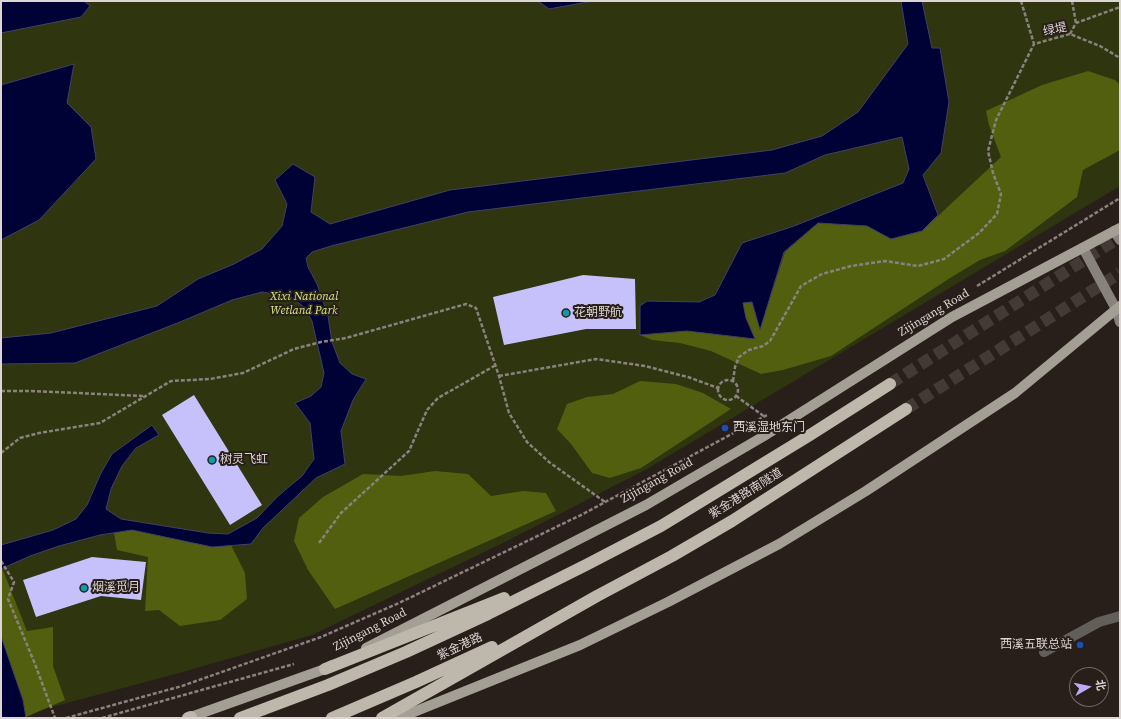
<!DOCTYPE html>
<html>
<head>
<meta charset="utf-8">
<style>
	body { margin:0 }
	#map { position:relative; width:1121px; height:719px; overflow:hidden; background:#281e1a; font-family:"Source Serif 4","Noto Sans SC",serif }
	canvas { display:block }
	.frame { position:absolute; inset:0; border:2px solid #ddd6d4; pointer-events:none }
	.north { position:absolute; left:1069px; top:667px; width:40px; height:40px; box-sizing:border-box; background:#281e1a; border:1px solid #706864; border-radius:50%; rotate:81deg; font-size:11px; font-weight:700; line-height:16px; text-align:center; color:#ddd6d4 }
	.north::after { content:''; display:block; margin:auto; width:14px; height:18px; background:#bbaaf6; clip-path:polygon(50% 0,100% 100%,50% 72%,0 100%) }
</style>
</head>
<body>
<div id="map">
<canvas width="1121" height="719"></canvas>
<div class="frame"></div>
<div class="north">北</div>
</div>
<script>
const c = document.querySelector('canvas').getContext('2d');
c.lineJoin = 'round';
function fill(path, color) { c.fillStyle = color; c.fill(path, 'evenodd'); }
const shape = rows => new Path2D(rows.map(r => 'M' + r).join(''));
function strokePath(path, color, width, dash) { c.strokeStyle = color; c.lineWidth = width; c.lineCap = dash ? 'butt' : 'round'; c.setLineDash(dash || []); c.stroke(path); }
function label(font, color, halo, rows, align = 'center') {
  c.font = font + ' "Source Serif 4","Noto Sans SC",serif'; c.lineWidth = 4; c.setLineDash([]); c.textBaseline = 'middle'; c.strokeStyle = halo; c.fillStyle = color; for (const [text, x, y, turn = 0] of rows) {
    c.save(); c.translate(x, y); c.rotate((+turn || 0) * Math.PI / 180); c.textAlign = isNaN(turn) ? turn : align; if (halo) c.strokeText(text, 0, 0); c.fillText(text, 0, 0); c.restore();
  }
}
const green = shape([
	[1,1,1120,1,1120,186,647,469,503,543,312,635,183,672,11,718,1,718]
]);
const forest = shape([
	[1088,71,1115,80,1120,85,1120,150,1083,170,1077,197,1005,251,980,260,950,278,831,356,783,370,761,374,711,351,680,343,652,340,640,335,687,331,755,339,746,318,742,303,752,302,760,329,785,252,818,223,867,226,891,239,922,231,1001,157,989,125,986,111,1042,85],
	[640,381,676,384,703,393,731,409,641,468,610,478,592,473,571,444,557,429,567,404,587,397,613,394],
	[435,471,468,474,491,496,523,491,546,493,556,511,335,609,308,570,294,541,299,518,323,497,363,474,401,476],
	[132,530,212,547,231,545,245,573,247,599,220,620,180,626,159,610,145,611,148,557,117,550,114,533],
	[2,568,27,631,53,627,53,666,65,700,26,717,23,700,1,636,1,569]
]);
const water = shape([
	[1,1,84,1,90,6,81,17,1,33,1,1],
	[538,1,593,1,549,9,538,1],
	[901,1,922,1,932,48,940,48,949,102,941,153,923,175,938,215,922,231,891,239,867,226,818,223,784,252,760,330,752,302,743,303,746,318,755,339,687,331,640,335,640,306,647,301,699,302,715,295,742,243,794,226,903,183,909,169,902,137,825,155,785,173,468,212,331,246,312,252,306,258,308,267,317,284,328,316,332,342,340,363,352,374,366,379,353,400,341,431,345,464,316,478,263,528,251,544,212,547,132,530,100,535,59,546,30,556,1,569,1,545,53,530,76,519,87,505,101,473,112,454,152,425,159,435,136,448,122,466,111,489,106,509,121,519,208,533,228,534,257,518,278,496,302,476,314,459,310,423,295,403,311,396,321,387,324,373,312,321,304,307,291,297,262,292,232,300,180,322,75,363,1,364,1,338,51,333,157,306,198,279,234,264,262,249,282,226,287,204,275,180,293,164,315,177,311,212,330,224,450,190,772,150,822,136,858,112,908,44,901,1],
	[74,64,67,103,91,127,96,159,39,220,1,240,1,85,74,64],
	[1,636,23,700,26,718,1,718,1,636]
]);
const building = shape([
	[583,275,635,279,636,329,586,329,504,345,493,297],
	[194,395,262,505,230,525,162,415],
	[92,557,146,562,141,600,101,596,36,617,23,580]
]);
const highwayTunnel = shape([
	[890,384,1120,237],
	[906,409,1120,273]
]);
const path = shape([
	[1021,1,1034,44,1070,34,1100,46,1120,58],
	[1072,1,1076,23],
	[1070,34,1076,23,1120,7],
	[977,286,1120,198],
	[499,376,596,359,645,366,688,377,718,388],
	'718 390a10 10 0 1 1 20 0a10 10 0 1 1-20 0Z',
	[733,381,735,367,739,357,749,350,763,346,770,341,801,286,822,274,851,266,885,261,918,266,944,259,979,233,997,214,1001,194,993,173,988,151,996,120,1034,44],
	[1,391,31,391,144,396],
	[736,396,765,417],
	[1,453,20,438,39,433,100,423,171,381,210,379,243,373,294,349,321,342,346,338,466,304,476,308,499,376,509,413,527,442,549,462,605,502],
	[319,543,341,513,409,451,427,410,438,398,496,365],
	[1,561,14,582,8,599,35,664,55,718],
	[66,718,182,686,321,637,399,603,583,514,767,415],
	[102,718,294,664]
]);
const lane = shape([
	[1044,652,1099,622,1120,616]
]);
const secondary = shape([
	[1114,231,1120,240],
	[1083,248,1116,309,1120,322]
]);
const primary = shape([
	[366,648,646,505,764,436,952,317,1120,228],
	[188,718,325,669,332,665],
	[399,718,580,645,668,602,779,544,866,491,1015,393,1120,306]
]);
const highway = shape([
	[325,669,504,598],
	[188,718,191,717],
	[240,718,328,685,406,652,488,614,586,565,661,526,810,435,890,384],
	[332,718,416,682,492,647],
	[382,718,597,596,672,556,732,521,906,409]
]);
const markers = [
	[566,313,4,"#0f9aa8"],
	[725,428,4,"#1a4fb4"],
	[212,460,4,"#0f9aa8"],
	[84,588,4,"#0f9aa8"],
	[1080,645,4,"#1a4fb4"]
];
const streetNames = [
	["绿堤",1055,30,-12],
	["Zijingang Road",934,313,-31],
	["Zijingang Road",657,481,-29],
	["紫金港路南隧道",746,494,-32],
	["Zijingang Road",370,630,-27],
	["紫金港路",460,647,-25]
];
const parkNames = [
	["Xixi National",304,297],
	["Wetland Park",304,311]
];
const poiNames = [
	["花朝野航",574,313],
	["西溪湿地东门",733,428],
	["树灵飞虹",220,460],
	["烟溪觅月",92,588],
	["西溪五联总站",1072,645,"right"]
];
fill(green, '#2e350f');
fill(forest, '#525f0f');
fill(water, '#000134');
strokePath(water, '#424164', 1);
fill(building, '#c6c1fa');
strokePath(highwayTunnel, '#433a36', 12, [12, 6]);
strokePath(path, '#8a827f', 2.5, [4, 2]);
strokePath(lane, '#625f5b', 10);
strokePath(secondary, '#87837c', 10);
strokePath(primary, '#a49f95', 10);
strokePath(highway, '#beb8ac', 12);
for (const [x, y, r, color] of markers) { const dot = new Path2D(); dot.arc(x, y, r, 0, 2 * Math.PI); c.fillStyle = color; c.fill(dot); strokePath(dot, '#281e1a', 1.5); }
label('12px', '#ddd6d4', '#281e1a', streetNames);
label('italic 12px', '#d2e881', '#281e1a', parkNames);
label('12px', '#ddd6d4', '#281e1a', poiNames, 'left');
</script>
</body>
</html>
